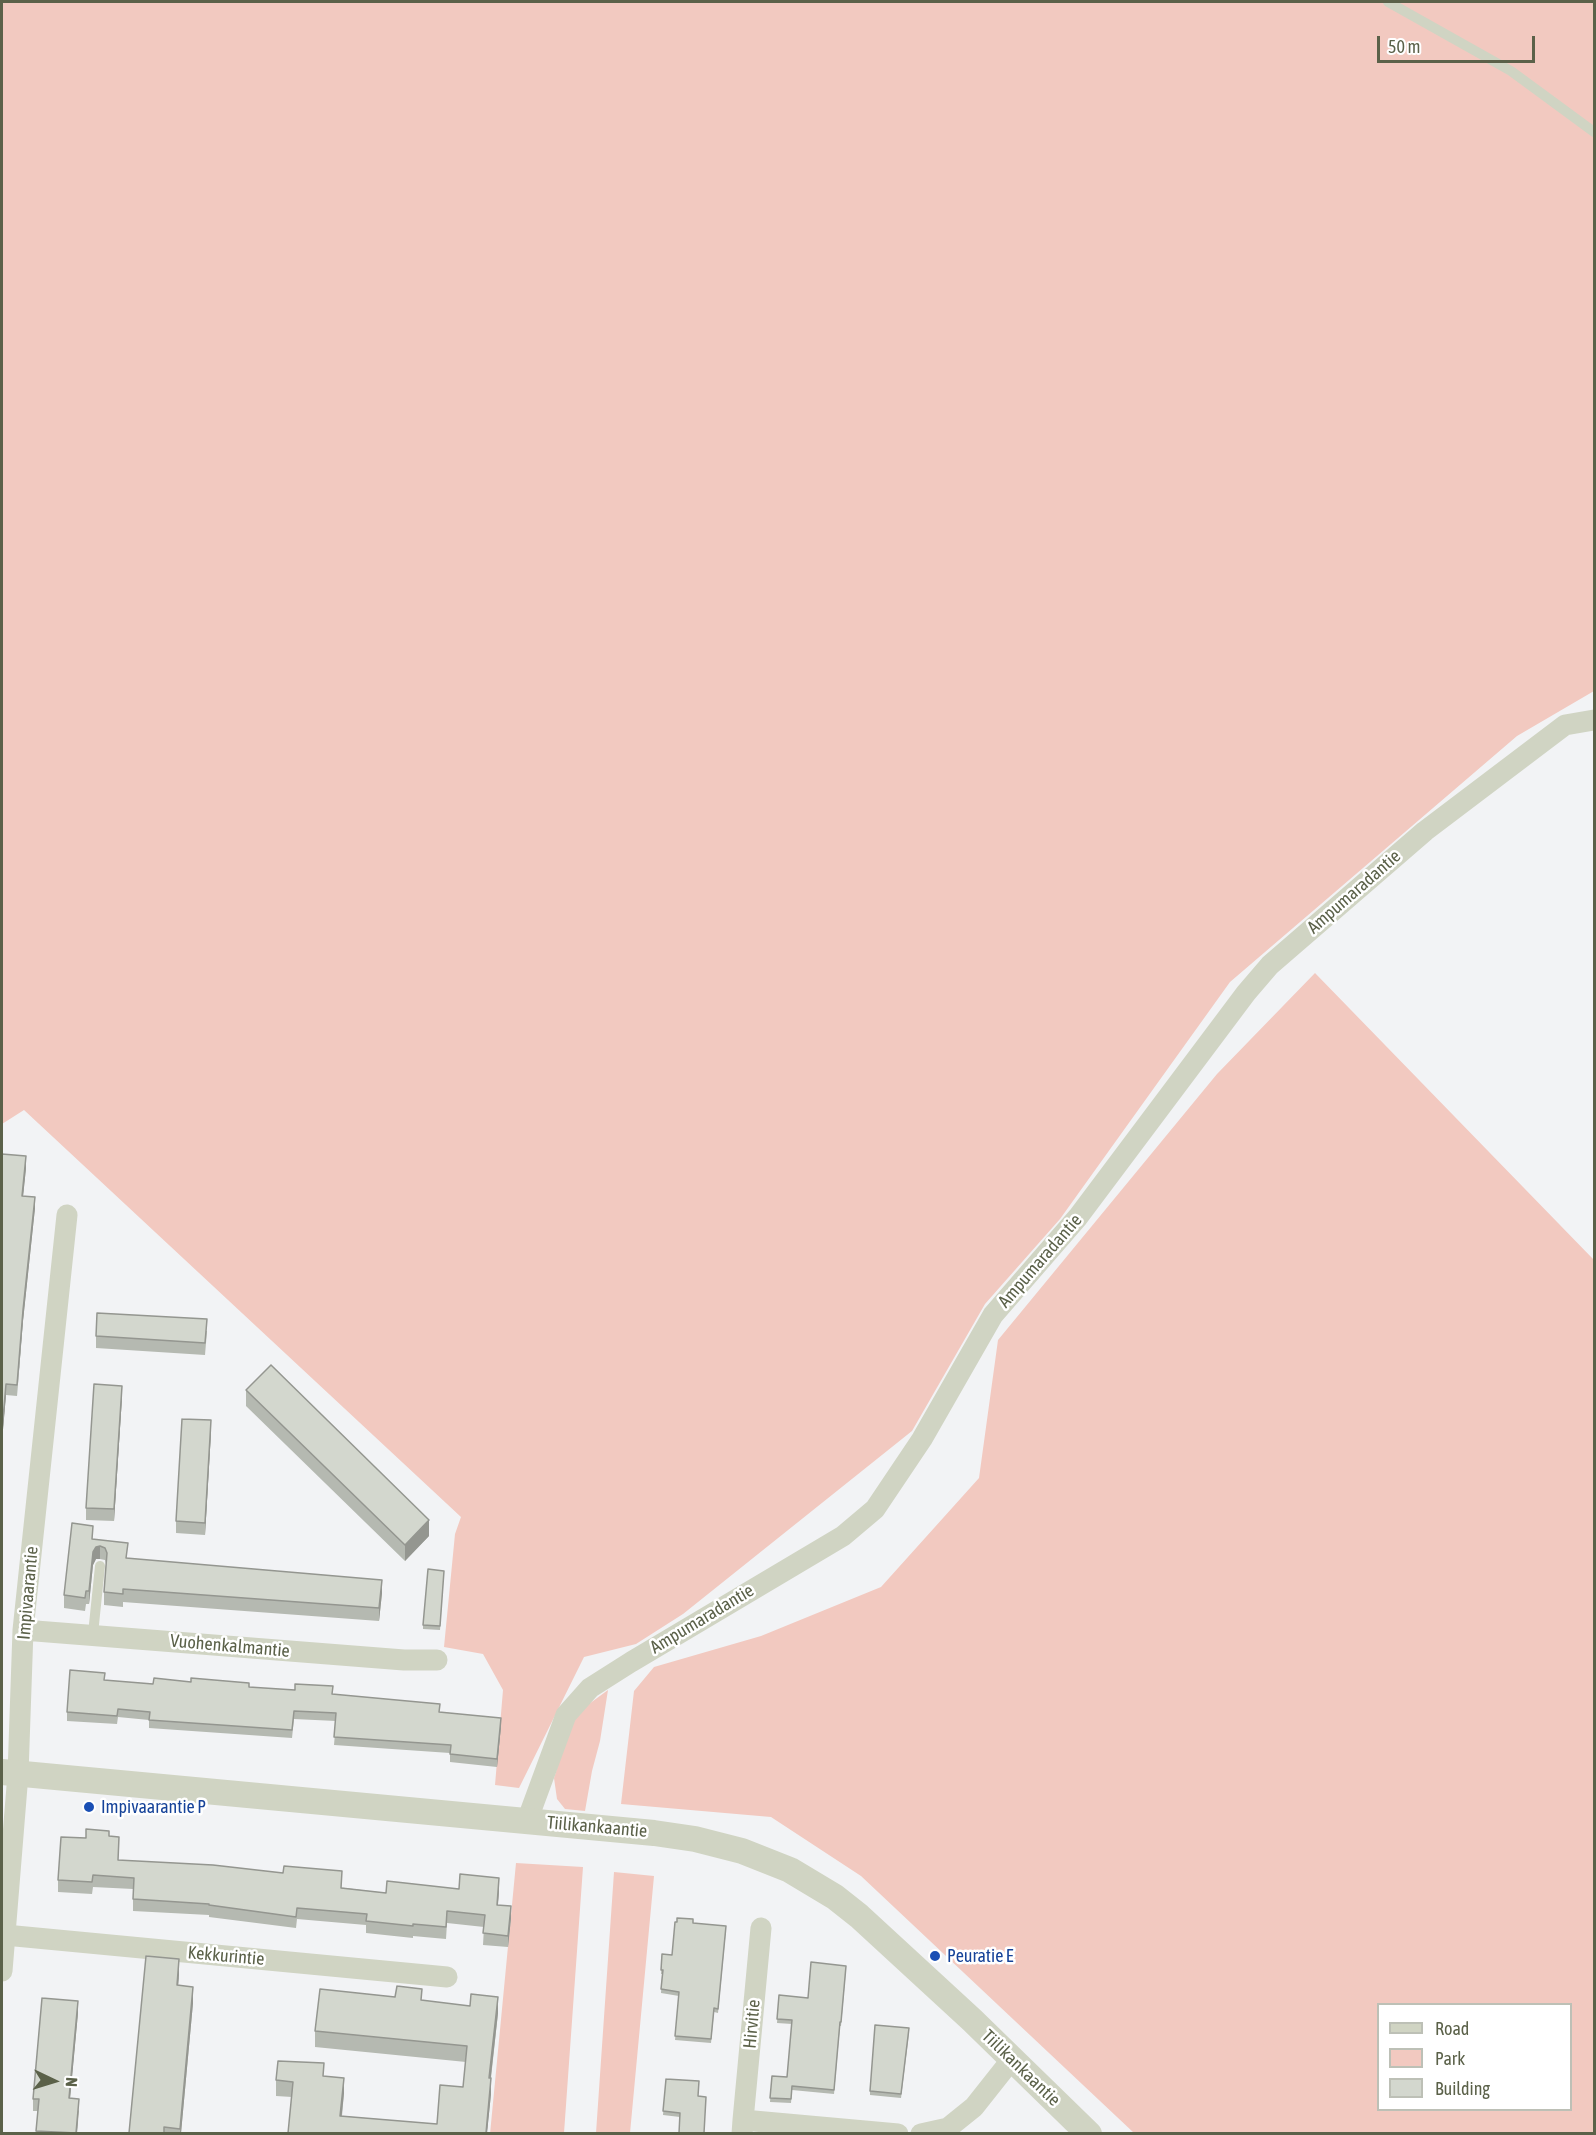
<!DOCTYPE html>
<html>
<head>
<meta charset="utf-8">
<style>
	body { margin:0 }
	#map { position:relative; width:1596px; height:2135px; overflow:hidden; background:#f2f3f5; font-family:"Asap Condensed",sans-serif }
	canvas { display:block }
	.frame { position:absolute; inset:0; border:3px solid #5b6149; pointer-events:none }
	.legend { position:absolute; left:1377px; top:2003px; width:195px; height:108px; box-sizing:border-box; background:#fff; border:2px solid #bdc0b6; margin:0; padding:8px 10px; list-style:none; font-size:18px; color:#5b6149 }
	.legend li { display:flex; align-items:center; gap:12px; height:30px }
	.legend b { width:30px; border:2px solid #bdc0b6 }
	.north { position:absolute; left:24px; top:2051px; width:60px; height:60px; -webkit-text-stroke:4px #fff; paint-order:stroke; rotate:94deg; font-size:16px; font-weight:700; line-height:24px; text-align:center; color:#5b6149 }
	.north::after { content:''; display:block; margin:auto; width:21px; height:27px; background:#5b6149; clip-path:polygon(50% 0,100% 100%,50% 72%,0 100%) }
	.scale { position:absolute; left:1377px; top:36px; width:158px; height:27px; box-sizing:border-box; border:3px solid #5b6149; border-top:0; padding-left:8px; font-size:18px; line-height:21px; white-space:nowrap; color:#5b6149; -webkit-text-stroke:4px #fff; paint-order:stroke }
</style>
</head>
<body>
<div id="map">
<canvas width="1596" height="2135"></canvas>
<div class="frame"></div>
<ul class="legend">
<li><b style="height:8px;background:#d0d4c3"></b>Road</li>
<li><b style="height:16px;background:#f2c9c0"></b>Park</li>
<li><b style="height:16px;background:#d3d7ce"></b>Building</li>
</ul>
<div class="north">N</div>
<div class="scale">50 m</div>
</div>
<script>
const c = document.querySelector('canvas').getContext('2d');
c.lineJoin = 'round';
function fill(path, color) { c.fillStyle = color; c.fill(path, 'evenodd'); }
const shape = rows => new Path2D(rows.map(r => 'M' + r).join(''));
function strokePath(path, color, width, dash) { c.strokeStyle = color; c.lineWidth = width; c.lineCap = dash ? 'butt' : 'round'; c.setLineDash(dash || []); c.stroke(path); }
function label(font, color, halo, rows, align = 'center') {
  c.font = font + ' "Asap Condensed",sans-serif'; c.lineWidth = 5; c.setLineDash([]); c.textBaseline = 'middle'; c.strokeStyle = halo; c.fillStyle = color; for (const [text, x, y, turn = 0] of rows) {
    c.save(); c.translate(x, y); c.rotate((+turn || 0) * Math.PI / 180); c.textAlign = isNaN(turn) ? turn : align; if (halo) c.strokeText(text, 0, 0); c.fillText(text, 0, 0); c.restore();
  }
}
const green = shape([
	[2,2,1594,2,1594,691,1517,736,1230,982,1060,1219,985,1304,912,1431,683,1614,636,1644,584,1657,519,1788,495,1785,503,1690,483,1654,444,1647,455,1534,461,1517,24,1110,2,1124],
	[1315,973,1594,1260,1594,2133,1134,2133,861,1876,771,1817,621,1804,634,1691,654,1667,761,1636,881,1587,979,1478,998,1340,1217,1074],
	[1570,2004,1570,2110,1378,2110,1378,2004],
	[608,1690,600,1741,592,1771,585,1811,565,1809,557,1799,554,1778,574,1715],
	[516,1863,583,1867,564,2133,490,2134],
	[614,1872,654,1876,630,2133,596,2133]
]);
const service = shape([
	[1388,2,1511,71,1594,132],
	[93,1634,100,1566]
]);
const minor = shape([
	[23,1630,404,1660,437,1660],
	[527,1821,566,1715,590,1688,631,1662,843,1536,875,1509,922,1439,993,1315,1078,1217,1246,993,1270,965,1425,831,1565,725,1594,720],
	[5,1935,447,1977],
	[2,1971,18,1774,23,1630,67,1215],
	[743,2120,761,1928],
	[742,2134,743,2120,898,2134],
	[921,2134,948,2128],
	[947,2134,948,2128,974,2107,1012,2059]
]);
const tertiary = shape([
	[2,1772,654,1833,695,1839,742,1851,790,1870,835,1897,859,1916,972,2020,1089,2134]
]);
const wall = shape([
	[2,1154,26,1168,23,1196,35,1208,23,1321,17,1396,6,1395,2,1441],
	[207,1331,205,1355,96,1348,96,1336],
	[246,1390,429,1536,405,1561,246,1406],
	[122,1397,114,1521,86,1520,86,1508],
	[211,1432,205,1535,176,1533,176,1521],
	[93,1539,128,1558,382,1593,379,1621,123,1602,123,1607,104,1605,104,1592,106,1564,105,1560,100,1559,96,1559,93,1565,89,1604,86,1604,85,1611,64,1608,64,1595],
	[444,1571,440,1630,423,1629,423,1625],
	[105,1680,153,1684,249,1687,333,1694,440,1712,501,1726,497,1767,450,1762,450,1753,334,1745,336,1721,294,1719,292,1738,149,1728,149,1720,118,1717,117,1724,67,1721,67,1712],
	[109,1836,119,1849,118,1860,386,1893,459,1889,499,1890,498,1905,511,1918,508,1947,483,1945,484,1927,447,1923,446,1939,413,1936,413,1938,366,1933,366,1925,297,1919,296,1928,209,1917,209,1915,133,1911,133,1889,93,1887,92,1894,58,1892,58,1880,86,1838],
	[726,1930,718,2013,714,2012,711,2043,675,2040,679,1996,661,1993,662,1974,661,1974,662,1954,672,1955],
	[846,1970,841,2026,840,2026,834,2094,792,2090,791,2103,770,2102,772,2076,787,2077,792,2024,777,2023,779,1995,808,1998],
	[179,1975,178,1985,193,2003,181,2133,129,2133],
	[422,2001,498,2013,491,2078,491,2094,487,2133,288,2133,292,2097,276,2096,276,2080,324,2076,344,2093,342,2116,437,2124,463,2087,466,2062,315,2047,315,2031],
	[78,2013,70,2098,79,2111,77,2133,36,2133,38,2111,33,2111,33,2099],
	[909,2033,901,2098,870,2095,870,2091],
	[666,2079,699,2081,680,2117,663,2115]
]);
const shadedWall = shape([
	[26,1156,26,1168,22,1207,22,1196],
	[35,1197,35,1208,23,1321,17,1396,23,1310],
	[6,1384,6,1395,2,1441,2,1430],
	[122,1386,122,1397,114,1521,114,1509],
	[211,1420,211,1432,205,1535,205,1523],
	[429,1520,429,1536,405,1561,405,1545],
	[100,1546,100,1559,96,1559,93,1565,89,1604,89,1591,93,1552,96,1547],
	[382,1580,382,1593,379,1621,379,1608],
	[501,1718,501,1726,497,1767,497,1759],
	[499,1878,499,1890,497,1916,497,1905],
	[511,1906,511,1918,508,1947,508,1936],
	[179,1959,179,1975,177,2001,177,1985],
	[193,1987,193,2003,181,2133,180,2133],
	[498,1997,498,2013,489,2093,489,2078],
	[78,2001,78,2013,69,2110,69,2098],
	[344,2078,344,2093,340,2131,340,2116],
	[491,2078,491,2094,487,2133,486,2133],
	[79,2099,77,2133,76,2133]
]);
const building = shape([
	[2,1154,26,1156,22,1196,35,1197,23,1310,17,1385,6,1384,2,1430,2,1154],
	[97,1313,207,1319,205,1343,96,1336,97,1313],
	[271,1365,429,1520,405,1545,246,1390,271,1365],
	[94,1384,122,1386,114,1509,86,1508,94,1384],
	[182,1419,211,1420,205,1523,176,1521,182,1419],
	[72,1523,93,1526,92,1539,128,1543,126,1558,382,1580,379,1608,123,1589,123,1594,104,1592,107,1553,105,1548,100,1546,96,1547,93,1552,89,1591,86,1591,85,1598,64,1595,72,1523],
	[428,1569,444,1571,440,1626,423,1625,428,1569],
	[70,1670,105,1673,104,1680,153,1684,154,1678,191,1682,191,1678,249,1683,249,1687,295,1690,295,1684,333,1686,332,1694,440,1704,439,1712,501,1718,497,1759,450,1754,451,1745,334,1737,336,1713,294,1711,292,1730,149,1720,150,1712,118,1709,117,1716,67,1712,70,1670],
	[86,1829,109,1831,109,1836,119,1837,118,1860,213,1865,283,1873,284,1866,342,1871,341,1888,386,1893,387,1881,459,1889,460,1874,499,1878,497,1905,511,1906,508,1936,483,1933,485,1915,447,1911,446,1927,413,1924,413,1926,366,1921,367,1914,297,1908,296,1917,209,1905,209,1904,133,1899,134,1878,93,1875,92,1882,58,1880,61,1837,86,1838,86,1829],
	[677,1918,693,1919,693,1923,726,1926,718,2009,714,2008,711,2039,675,2036,679,1992,661,1989,663,1970,661,1970,662,1954,672,1955,675,1922,677,1922,677,1918],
	[146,1956,179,1959,177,1985,193,1987,180,2129,164,2127,164,2133,129,2133,146,1956],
	[811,1962,846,1966,841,2022,840,2022,834,2090,792,2086,791,2099,770,2098,772,2076,787,2077,792,2020,777,2019,779,1995,808,1998,811,1962],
	[397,1986,422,1989,421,2000,470,2006,471,1994,498,1997,489,2078,491,2078,486,2133,288,2133,293,2082,276,2080,278,2061,324,2063,323,2076,344,2078,340,2116,437,2124,440,2085,463,2087,467,2046,315,2031,320,1989,395,1997,397,1986],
	[42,1998,78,2001,69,2098,79,2099,76,2133,36,2131,39,2099,33,2099,42,1998],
	[875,2025,909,2028,901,2094,870,2091,875,2025],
	[666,2079,699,2081,698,2096,706,2097,704,2133,679,2133,680,2113,663,2111,666,2079]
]);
const markers = [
	[89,1807,6,"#1a4fb4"],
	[935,1956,6,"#1a4fb4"]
];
const streetNames = [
	["Ampumaradantie",1354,892,-41],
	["Ampumaradantie",1040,1261,-49],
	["Impivaarantie",28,1593,-85],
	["Ampumaradantie",702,1619,-31],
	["Vuohenkalmantie",230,1646,5],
	["Tiilikankaantie",597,1827,5],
	["Kekkurintie",226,1956,5],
	["Hirvitie",752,2024,-85],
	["Tiilikankaantie",1021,2068,44]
];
const transitNames = [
	["Impivaarantie P",101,1807],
	["Peuratie E",947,1956]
];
fill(green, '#f2c9c0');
strokePath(service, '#d0d4c3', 10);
strokePath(minor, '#d0d4c3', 21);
strokePath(tertiary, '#d0d4c3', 26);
fill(wall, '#b5b9b1');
fill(shadedWall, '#949690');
fill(building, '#d3d7ce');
strokePath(building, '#949690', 1.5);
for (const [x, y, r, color] of markers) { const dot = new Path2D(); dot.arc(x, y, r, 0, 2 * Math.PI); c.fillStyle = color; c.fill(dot); strokePath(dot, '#fff', 2); }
label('18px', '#5b6149', '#fff', streetNames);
label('18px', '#164399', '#fff', transitNames, 'left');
</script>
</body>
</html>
